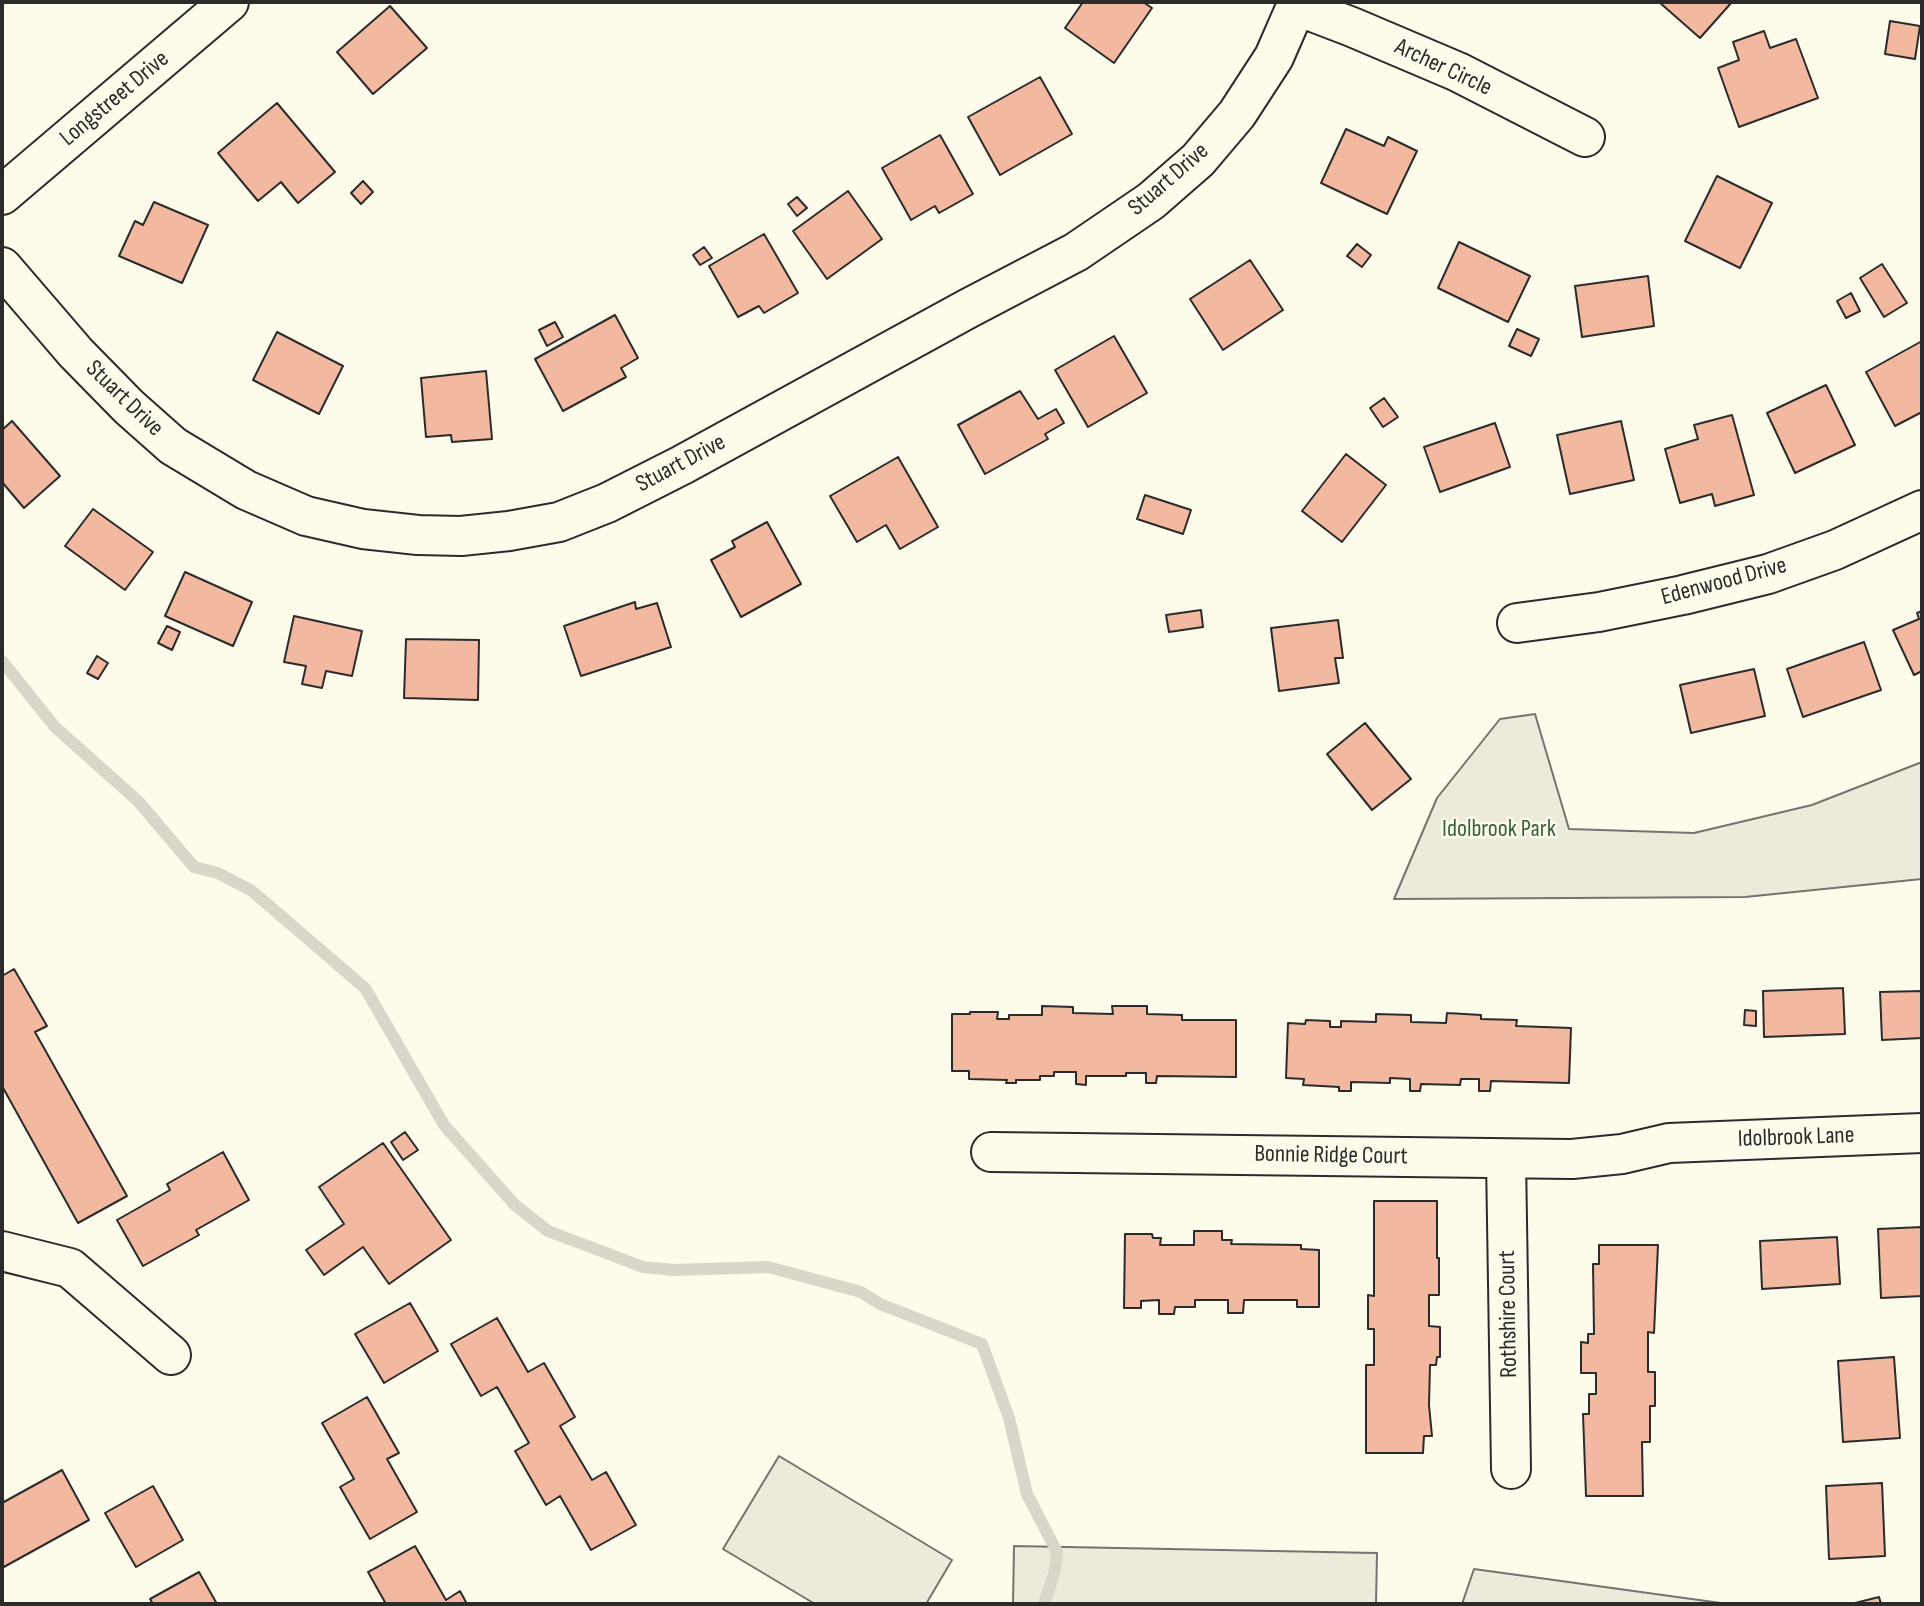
<!DOCTYPE html>
<html>
<head>
<meta charset="utf-8">
<style>
	body { margin:0 }
	#map { position:relative; width:1924px; height:1606px; overflow:hidden; background:#fdfbea; font-family:"Sofia Sans Condensed",sans-serif }
	canvas { display:block }
	.frame { position:absolute; inset:0; border:4px solid #2b2b2b; pointer-events:none }
</style>
</head>
<body>
<div id="map">
<canvas width="1924" height="1606"></canvas>
<div class="frame"></div>
</div>
<script>
const c = document.querySelector('canvas').getContext('2d');
c.lineJoin = 'round';
function fill(path, color) { c.fillStyle = color; c.fill(path, 'evenodd'); }
const shape = rows => new Path2D(rows.map(r => 'M' + r).join(''));
function strokePath(path, color, width, dash) { c.strokeStyle = color; c.lineWidth = width; c.lineCap = dash ? 'butt' : 'round'; c.setLineDash(dash || []); c.stroke(path); }
function label(font, color, halo, rows, align = 'center') {
  c.font = font + ' "Sofia Sans Condensed",sans-serif'; c.lineWidth = 5; c.setLineDash([]); c.textBaseline = 'middle'; c.strokeStyle = halo; c.fillStyle = color; for (const [text, x, y, turn = 0] of rows) {
    c.save(); c.translate(x, y); c.rotate((+turn || 0) * Math.PI / 180); c.textAlign = isNaN(turn) ? turn : align; if (halo) c.strokeText(text, 0, 0); c.fillText(text, 0, 0); c.restore();
  }
}
const green = shape([
	[1535,714,1569,829,1694,833,1812,805,1922,762,1922,879,1745,897,1394,899,1437,798,1500,719,1535,714],
	[779,1456,952,1560,926,1604,815,1604,723,1549,779,1456],
	[1014,1546,1377,1553,1376,1604,1013,1604,1014,1546]
]);
const parking = shape([
	[1474,1569,1728,1604,1462,1604,1474,1569]
]);
const stream = shape([
	[2,661,55,727,138,801,194,867,218,873,252,891,365,988,444,1125,515,1205,548,1231,643,1267,674,1270,768,1267,861,1292,880,1304,982,1344,1009,1418,1027,1494,1057,1552,1055,1570,1044,1604]
]);
const building = shape([
	[1083,2,1143,2,1152,8,1114,63,1065,28,1083,2],
	[1659,2,1732,2,1700,38,1659,2],
	[390,6,427,48,373,94,337,52,390,6],
	[1890,21,1920,26,1915,59,1885,54,1890,21],
	[1764,31,1770,48,1796,39,1818,98,1739,127,1718,68,1739,60,1733,42,1764,31],
	[1040,77,1072,134,1000,175,968,117,1040,77],
	[277,103,335,172,298,203,281,182,258,201,218,153,277,103],
	[1346,129,1384,146,1388,137,1417,151,1387,214,1321,183,1346,129],
	[940,135,973,194,939,213,935,206,911,220,882,168,940,135],
	[1717,176,1772,203,1740,268,1685,241,1717,176],
	[363,181,373,192,361,204,351,193,363,181],
	[848,191,882,239,827,279,793,231,848,191],
	[797,197,807,208,797,216,788,204,797,197],
	[154,202,208,225,182,283,119,256,135,221,143,225,154,202],
	[764,234,798,293,764,313,759,306,738,317,709,266,764,234],
	[1459,242,1530,276,1508,322,1438,288,1459,242],
	[1357,244,1371,255,1362,267,1347,256,1357,244],
	[704,247,712,258,700,265,693,255,704,247],
	[1250,260,1283,310,1223,350,1190,299,1250,260],
	[1882,264,1907,303,1884,317,1860,278,1882,264],
	[1648,276,1654,326,1582,337,1575,286,1648,276],
	[1851,293,1860,311,1846,318,1837,301,1851,293],
	[615,315,638,358,621,368,626,377,563,411,535,359,615,315],
	[555,322,563,337,547,346,539,330,555,322],
	[1517,329,1539,339,1531,356,1509,346,1517,329],
	[277,332,343,366,319,414,253,380,277,332],
	[1114,336,1147,393,1088,427,1055,370,1114,336],
	[1922,341,1922,412,1895,426,1866,372,1922,341],
	[486,371,492,439,452,442,451,435,426,437,421,378,486,371],
	[1826,385,1855,445,1795,473,1767,413,1826,385],
	[1020,391,1038,419,1056,409,1064,423,1045,434,1048,439,985,474,958,425,1020,391],
	[1384,398,1398,417,1383,427,1370,408,1384,398],
	[1732,415,1754,495,1715,506,1712,494,1680,503,1665,449,1698,439,1694,425,1732,415],
	[12,421,60,476,24,508,2,482,2,430,12,421],
	[1621,421,1634,480,1570,494,1557,435,1621,421],
	[1495,423,1510,467,1440,492,1424,447,1495,423],
	[1346,454,1386,485,1342,542,1302,511,1346,454],
	[898,457,938,527,900,549,886,525,857,542,830,496,898,457],
	[1145,495,1191,510,1183,534,1137,519,1145,495],
	[93,509,153,552,125,590,65,546,93,509],
	[767,522,801,584,741,617,711,560,735,547,732,541,767,522],
	[185,572,252,602,233,646,165,616,185,572],
	[635,602,636,609,657,603,671,647,581,676,564,626,635,602],
	[1201,610,1203,627,1169,632,1166,615,1201,610],
	[1922,611,1922,671,1914,675,1893,630,1919,619,1917,613,1922,611],
	[294,616,362,631,352,676,326,671,322,688,302,684,306,666,284,662,294,616],
	[1338,620,1343,658,1335,658,1339,683,1279,691,1271,628,1338,620],
	[167,626,180,632,172,650,158,643,167,626],
	[406,639,479,640,478,700,404,698,406,639],
	[1864,642,1881,690,1803,717,1787,669,1864,642],
	[97,656,108,663,98,679,87,673,97,656],
	[1754,669,1765,716,1691,733,1680,685,1754,669],
	[1365,723,1411,779,1372,810,1327,754,1365,723],
	[14,969,47,1026,35,1032,127,1196,78,1223,2,1086,2,976,14,969],
	[1843,988,1845,1034,1764,1037,1763,991,1843,988],
	[1922,991,1922,1038,1882,1040,1880,992,1922,991],
	[1042,1006,1073,1007,1073,1013,1113,1014,1112,1006,1147,1006,1147,1014,1182,1015,1182,1020,1236,1020,1236,1077,1157,1076,1156,1083,1146,1083,1146,1073,1126,1073,1126,1076,1086,1076,1086,1085,1076,1084,1076,1072,1054,1072,1054,1076,1040,1076,1040,1080,1016,1080,1016,1083,1006,1083,1007,1080,969,1079,969,1071,952,1071,952,1014,970,1014,970,1012,998,1012,997,1019,1009,1019,1009,1015,1042,1015,1042,1006],
	[1745,1010,1756,1011,1756,1026,1744,1025,1745,1010],
	[1447,1013,1481,1015,1481,1019,1517,1020,1516,1026,1571,1028,1569,1083,1491,1081,1490,1091,1479,1091,1479,1079,1461,1079,1460,1085,1421,1084,1420,1091,1410,1091,1410,1079,1390,1078,1390,1083,1351,1082,1351,1091,1339,1091,1339,1087,1303,1085,1304,1079,1286,1078,1288,1023,1305,1024,1306,1020,1330,1021,1330,1027,1341,1027,1341,1021,1376,1022,1376,1014,1411,1015,1411,1022,1446,1023,1447,1013],
	[405,1132,418,1150,403,1160,391,1142,405,1132],
	[383,1143,451,1240,389,1284,363,1247,324,1275,306,1250,344,1224,319,1187,383,1143],
	[223,1152,249,1200,196,1230,199,1235,143,1266,117,1220,170,1190,167,1184,223,1152],
	[1374,1201,1437,1201,1437,1258,1439,1258,1439,1295,1429,1295,1429,1326,1440,1327,1440,1357,1437,1357,1436,1365,1430,1365,1429,1405,1432,1436,1424,1436,1423,1453,1366,1453,1366,1365,1374,1365,1374,1329,1368,1329,1368,1295,1374,1296,1374,1201],
	[1922,1227,1922,1296,1881,1298,1878,1229,1922,1227],
	[1194,1231,1222,1231,1222,1240,1232,1240,1231,1244,1301,1245,1301,1249,1319,1250,1319,1307,1297,1307,1297,1300,1244,1300,1243,1313,1228,1313,1228,1300,1195,1300,1195,1307,1175,1307,1174,1314,1159,1314,1159,1300,1141,1301,1141,1308,1124,1308,1125,1234,1152,1234,1153,1238,1161,1238,1160,1245,1194,1245,1194,1231],
	[1837,1237,1840,1284,1762,1289,1760,1241,1837,1237],
	[1599,1245,1658,1245,1654,1333,1648,1332,1648,1372,1655,1372,1655,1406,1650,1406,1650,1442,1642,1442,1643,1496,1586,1496,1583,1414,1589,1414,1589,1394,1596,1394,1596,1373,1581,1373,1581,1342,1588,1343,1588,1334,1594,1334,1593,1264,1599,1264,1599,1245],
	[410,1303,438,1351,384,1383,355,1334,410,1303],
	[497,1318,528,1372,544,1363,575,1417,560,1426,592,1480,606,1472,636,1525,591,1550,560,1496,546,1505,515,1451,529,1443,497,1387,481,1396,451,1344,497,1318],
	[1894,1357,1900,1438,1843,1442,1838,1361,1894,1357],
	[367,1397,399,1453,387,1459,417,1512,370,1539,340,1487,354,1479,322,1423,367,1397],
	[62,1470,89,1520,2,1568,2,1503,62,1470],
	[1882,1483,1885,1556,1829,1559,1826,1486,1882,1483],
	[153,1486,183,1540,136,1567,105,1513,153,1486],
	[415,1546,446,1600,460,1591,467,1604,386,1604,368,1572,415,1546],
	[199,1572,217,1604,153,1604,150,1599,199,1572],
	[1879,1597,1881,1604,1851,1604,1879,1597]
]);
const minor = shape([
	[1297,6,1352,27,1458,72,1585,137],
	[2,195,229,2],
	[2,267,76,353,129,407,173,446,246,490,306,516,363,529,418,535,461,536,509,531,559,522,607,503,682,465,969,308,1076,252,1151,201,1198,160,1237,114,1274,57,1298,2],
	[1517,623,1599,612,1683,595,1768,574,1835,550,1922,510],
	[991,1152,1572,1159,1622,1154,1669,1143,1922,1133],
	[1506,1159,1511,1469],
	[2,1251,70,1268,171,1355]
]);
const streetNames = [
	["Archer Circle",1443,68,25],
	["Longstreet Drive",115,99,-40],
	["Stuart Drive",1169,180,-41],
	["Stuart Drive",124,399,44],
	["Stuart Drive",681,464,-28],
	["Edenwood Drive",1724,582,-15],
	["Idolbrook Lane",1796,1138,-2],
	["Bonnie Ridge Court",1331,1156,1],
	["Rothshire Court",1509,1314,-91]
];
const parkNames = [
	["Idolbrook Park",1499,830]
];
fill(green, '#ecebdb');
strokePath(green, '#74746e', 2);
fill(parking, '#eceadb');
strokePath(parking, '#74746e', 2);
strokePath(stream, '#d8d7c9', 12);
fill(building, '#f2b8a0');
strokePath(building, '#2b2b2b', 2);
strokePath(minor, '#2b2b2b', 42);
strokePath(minor, '#fdfbea', 38);
label('24px', '#2b2b2b', '#fdfbea', streetNames);
label('24px', '#34623c', '#fdfbea', parkNames);
</script>
</body>
</html>
